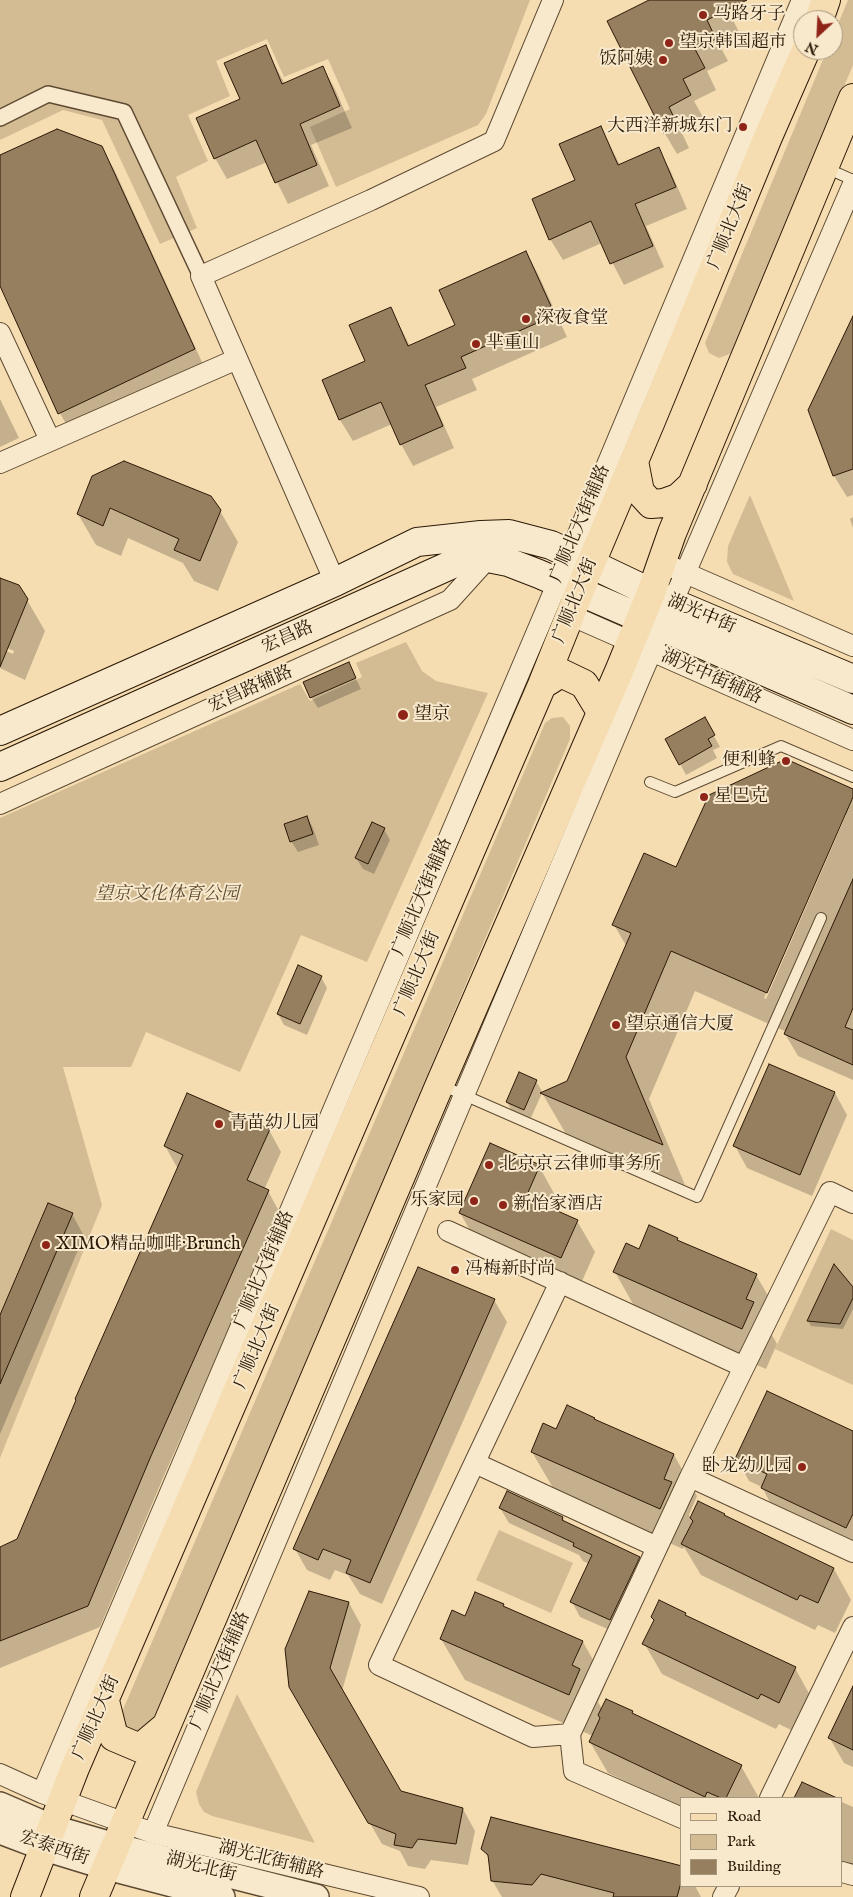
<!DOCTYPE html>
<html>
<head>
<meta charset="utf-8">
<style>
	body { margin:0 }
	#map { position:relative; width:853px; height:1897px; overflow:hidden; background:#f5ddb1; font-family:"IM FELL English",serif }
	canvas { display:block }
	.legend { position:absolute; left:680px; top:1797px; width:162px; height:90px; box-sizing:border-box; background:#f8e9cc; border:1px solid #a6967d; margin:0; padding:6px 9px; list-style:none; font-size:15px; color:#2c1907 }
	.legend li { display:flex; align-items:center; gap:10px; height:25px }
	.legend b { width:25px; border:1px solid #a6967d }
	.north { position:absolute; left:793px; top:10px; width:50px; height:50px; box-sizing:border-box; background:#f8e9cc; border:1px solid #a6967d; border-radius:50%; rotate:205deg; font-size:14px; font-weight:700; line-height:20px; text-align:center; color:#2c1907 }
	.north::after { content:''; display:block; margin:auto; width:18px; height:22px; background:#8f2418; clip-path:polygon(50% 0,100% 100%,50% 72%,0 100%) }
</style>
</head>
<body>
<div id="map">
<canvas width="853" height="1897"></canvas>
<ul class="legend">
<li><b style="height:6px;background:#f5ddb1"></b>Road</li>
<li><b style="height:14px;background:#d3bc94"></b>Park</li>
<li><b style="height:14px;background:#957f5f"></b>Building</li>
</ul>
<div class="north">N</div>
</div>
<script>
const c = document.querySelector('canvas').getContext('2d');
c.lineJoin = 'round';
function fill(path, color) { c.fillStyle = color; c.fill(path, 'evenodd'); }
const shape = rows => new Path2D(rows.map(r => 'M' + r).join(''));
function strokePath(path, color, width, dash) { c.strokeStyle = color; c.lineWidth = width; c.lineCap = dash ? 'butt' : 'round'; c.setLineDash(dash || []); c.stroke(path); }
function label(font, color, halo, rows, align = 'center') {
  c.font = font + ' "IM FELL English","Noto Serif SC",serif'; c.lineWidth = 4; c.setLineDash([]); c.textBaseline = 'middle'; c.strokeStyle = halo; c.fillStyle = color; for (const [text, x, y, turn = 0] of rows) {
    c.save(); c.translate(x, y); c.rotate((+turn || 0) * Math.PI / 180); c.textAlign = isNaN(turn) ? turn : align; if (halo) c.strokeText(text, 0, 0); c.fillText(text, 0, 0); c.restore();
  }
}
const green = shape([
	[0,0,530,0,486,114,478,125,336,187,310,127,350,109,328,59,284,77,267,39,216,61,230,96,188,115,208,161,176,177,197,228,160,244,102,120,63,110,0,140],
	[848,0,853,0,853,65,732,353,719,358,709,353,705,343,827,50,833,50,833,36],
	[750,495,794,601,733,574,727,562,728,546],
	[406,642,422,671,436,681,488,693,367,962,301,935,240,1072,146,1032,131,1067,63,1067,102,1205,0,1458,0,818,300,684,310,701,362,677,356,663],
	[563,717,570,726,570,739,148,1732,129,1739,119,1719,545,723,552,718],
	[831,1229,853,1240,853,1385,775,1349],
	[499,1530,573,1563,551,1613,476,1580],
	[237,1694,315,1843,212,1816,204,1812,199,1804,196,1792]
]);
const shadow = shape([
	[652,0,723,0,739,32,718,42,728,61,707,71,716,90,694,101,703,117,680,129,689,148,677,154,664,132],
	[265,47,285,84,323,68,335,89,352,128,311,145,329,186,288,204,267,162,227,179,215,158],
	[601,128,620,165,658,149,670,170,687,209,646,226,664,267,624,285,602,243,563,260,550,239],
	[101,147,114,169,206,371,72,435,60,413,0,283,0,156],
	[526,252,538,274,567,337,472,379,477,390,436,407,454,448,413,466,401,444,392,424,353,441,340,420,323,380,366,362,391,309,410,346,456,326],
	[853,319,853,495,847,497,834,476,809,410],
	[0,399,19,438,0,447],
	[93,477,220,511,238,542,218,591,194,581,183,563,128,538,121,556,96,545,78,514],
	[853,517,853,528,850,519],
	[0,579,27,600,45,631,25,680,0,668,0,648,13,654,14,651,0,645],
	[348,663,361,689,318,708,311,697],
	[704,718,720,747,713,750,717,758,686,775,667,739],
	[853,790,853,1080,798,1056,785,1034,787,1032,695,991,649,1099,685,1185,566,1134,542,1093,530,1120,513,1113,507,1102,536,1081,543,1093,568,1082,627,947,614,925,677,868],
	[844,815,846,815,766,999,764,998],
	[307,817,313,828,319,845,298,852,291,841],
	[384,829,390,840,374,874,363,869,356,858],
	[321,977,327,988,307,1035,284,1025,278,1014],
	[769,1065,835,1093,847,1115,812,1196,747,1168,735,1146],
	[269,1130,281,1152,264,1190,268,1191,280,1213,163,1478,100,1627,0,1668,0,1548,18,1540,178,1169,165,1146],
	[539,1166,556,1197,551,1210,577,1221,595,1252,579,1288,478,1244,460,1213],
	[72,1214,84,1236,0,1434,0,1318],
	[650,1227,727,1263,756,1275,780,1316,772,1335,777,1344,766,1369,638,1313,615,1272,639,1251],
	[834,1267,853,1289,853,1309,843,1329,811,1326,808,1321],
	[494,1300,507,1322,382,1604,360,1594,348,1575,335,1570,330,1580,307,1570,295,1549],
	[557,1431,645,1443,674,1455,697,1496,689,1515,691,1519,724,1515,726,1517,834,1569,851,1600,835,1633,818,1625,815,1630,701,1575,684,1547,683,1549,556,1493,532,1452],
	[853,1433,853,1546,774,1510,762,1487,749,1481,737,1459],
	[500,1508,563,1518,566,1524,639,1558,648,1573,619,1634,580,1617,572,1602,589,1564,583,1561,579,1555,509,1523],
	[349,1603,361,1625,342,1691,400,1792,463,1809,475,1831,468,1865,431,1860,425,1869,408,1866,400,1851,382,1844,291,1687],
	[685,1614,687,1617,795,1668,812,1699,797,1733,779,1724,776,1729,662,1674,644,1643],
	[466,1617,554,1630,583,1642,606,1683,598,1702,602,1709,632,1712,633,1715,741,1766,759,1798,682,1798,682,1808,608,1773,590,1742,593,1736,465,1680,441,1639],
	[853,1689,853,1767,844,1763,829,1737],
	[842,1802,853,1807,853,1874,842,1869],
	[483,1848,682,1867,682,1886,695,1886,701,1897,502,1897,492,1880,490,1861]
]);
const building = shape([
	[649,0,747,0,707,20,716,39,695,49,705,68,683,79,691,95,669,107,678,126,663,133,607,21,649,0],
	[266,45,282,84,323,66,340,106,300,124,317,165,275,183,256,140,214,159,196,118,240,99,224,63,266,45],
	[601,126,618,165,659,147,676,187,635,204,653,246,610,264,591,221,549,240,532,199,575,180,559,144,601,126],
	[57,129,102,146,195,349,58,414,0,286,0,155,57,129],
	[526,251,555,315,461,357,466,368,425,385,443,426,400,445,381,402,339,420,322,380,365,361,349,325,391,307,408,346,455,325,439,290,526,251],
	[853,316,853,469,833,476,808,410,853,316],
	[124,461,211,496,221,510,200,561,174,550,179,539,110,508,103,526,77,514,92,476,124,461],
	[0,578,19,585,28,599,0,667,0,578],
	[349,662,356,678,310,698,303,682,349,662],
	[705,717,715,735,708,739,712,746,679,765,665,739,705,717],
	[786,759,853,789,853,797,767,993,671,951,626,1057,663,1145,540,1093,567,1081,631,933,612,925,644,853,676,867,709,795,786,759],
	[307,816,313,834,290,842,284,824,307,816],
	[372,822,385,828,368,864,355,858,372,822],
	[853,879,853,1008,845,1027,853,1030,853,1065,784,1034,853,879],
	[298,965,322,976,300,1024,277,1014,298,965],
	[769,1064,835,1092,800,1175,733,1146,769,1064],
	[519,1072,537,1080,524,1110,506,1102,519,1072],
	[187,1093,270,1129,247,1180,269,1190,151,1456,88,1606,0,1641,0,1547,17,1539,76,1400,75,1399,183,1155,164,1146,187,1093],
	[490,1143,540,1165,526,1197,578,1220,561,1258,459,1213,490,1143],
	[48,1203,73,1213,0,1384,0,1315,48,1203],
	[649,1225,678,1238,677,1240,757,1274,746,1299,754,1302,742,1329,613,1272,626,1243,639,1249,649,1225],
	[834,1264,853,1287,853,1298,840,1324,807,1321,834,1264],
	[418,1267,495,1299,370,1583,346,1573,351,1560,323,1549,318,1560,293,1549,418,1267],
	[767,1391,853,1431,853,1514,846,1528,761,1488,767,1474,735,1459,767,1391],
	[567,1405,595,1418,594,1419,674,1454,664,1479,672,1482,660,1509,531,1452,543,1423,556,1429,567,1405],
	[507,1491,563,1517,562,1520,640,1557,610,1620,570,1602,592,1555,573,1546,574,1543,499,1508,507,1491],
	[698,1501,725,1514,724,1515,834,1568,818,1603,800,1595,797,1600,681,1544,693,1521,690,1518,698,1501],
	[309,1591,349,1602,330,1668,401,1791,463,1808,456,1844,418,1839,412,1848,394,1845,396,1834,368,1823,289,1687,285,1649,309,1591],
	[475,1592,504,1604,503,1606,583,1641,572,1665,580,1669,569,1695,440,1639,452,1610,465,1616,475,1592],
	[659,1600,686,1613,685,1615,796,1667,779,1703,761,1694,758,1699,642,1644,654,1620,651,1617,659,1600],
	[853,1686,853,1750,828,1738,853,1686],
	[606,1699,633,1711,632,1713,742,1765,726,1798,721,1798,707,1792,705,1797,589,1742,600,1718,598,1715,606,1699],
	[802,1782,837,1798,794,1798,802,1782],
	[491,1817,682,1866,682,1879,677,1897,613,1897,614,1893,541,1874,532,1885,491,1881,488,1855,481,1849,491,1817]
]);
const service = shape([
	[826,168,853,180],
	[650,782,675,792,781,746,853,777],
	[441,1085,697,1197,821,918]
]);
const pedestrian = shape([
	[0,118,48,94,124,112,201,276]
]);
const minor = shape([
	[0,333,50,440],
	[0,463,237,359],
	[674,568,853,646],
	[335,582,201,276,371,200,494,141,553,0],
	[570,615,853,740],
	[0,804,450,600,488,558],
	[448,1231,744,1367],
	[560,1282,379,1665,533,1737,570,1734],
	[475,1463,657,1547],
	[690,1477,830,1192,853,1203],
	[0,1774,42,1793,153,1833,419,1897],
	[42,1793,544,615,802,0],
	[770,1798,853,1627],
	[682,1818,574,1771,570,1734,690,1477,853,1552],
	[153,1833,640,678,853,184],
	[842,1872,853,1875],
	[723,1897,729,1886]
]);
const tertiary = shape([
	[0,1805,53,1828,115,1846,316,1897],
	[0,1831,45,1848,107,1867,222,1897]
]);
const secondary = shape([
	[0,731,335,582,417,542,481,535,509,534,551,545,673,603,853,679],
	[0,767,455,563,488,558,508,562,539,574,853,710]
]);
const primary = shape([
	[819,20,826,0],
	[634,461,640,492,651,504,664,503,678,498,693,484],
	[542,685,561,673,584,684,601,712],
	[105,1701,114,1737,140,1748,165,1727],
	[25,1897,75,1768,542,685,591,563,651,421,768,137,806,50],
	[94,1897,134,1802,440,1084,620,669,651,593,672,533,853,98]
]);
const markers = [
	[703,15,5,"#8f2418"],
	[669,43,5,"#8f2418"],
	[663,60,5,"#8f2418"],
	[743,127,5,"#8f2418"],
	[526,319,5,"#8f2418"],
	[476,344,5,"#8f2418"],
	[403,715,6,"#8f2418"],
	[786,761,5,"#8f2418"],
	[704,797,5,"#8f2418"],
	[616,1025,5,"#8f2418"],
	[219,1124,5,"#8f2418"],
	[489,1165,5,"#8f2418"],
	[474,1201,5,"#8f2418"],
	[503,1205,5,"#8f2418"],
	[46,1245,5,"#8f2418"],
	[455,1270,5,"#8f2418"],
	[802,1467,5,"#8f2418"]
];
const poiNames = [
	["马路牙子",713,15],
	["望京韩国超市",679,43],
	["饭阿姨",653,60,"right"],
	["大西洋新城东门",733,127,"right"],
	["深夜食堂",536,319],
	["芈重山",486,344],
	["望京",414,715],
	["便利蜂",776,761,"right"],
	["星巴克",714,797],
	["望京通信大厦",626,1025],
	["青苗幼儿园",229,1124],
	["北京京云律师事务所",499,1165],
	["乐家园",464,1201,"right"],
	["新怡家酒店",513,1205],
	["XIMO精品咖啡·Brunch",56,1245],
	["冯梅新时尚",465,1270],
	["卧龙幼儿园",792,1467,"right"]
];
const streetNames = [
	["广顺北大街",731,227,-68],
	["广顺北大街辅路",581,524,-67],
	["广顺北大街",576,601,-68],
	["湖光中街",701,615,23],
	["宏昌路",288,638,-24],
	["湖光中街辅路",711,678,24],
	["宏昌路辅路",251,690,-24],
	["广顺北大街辅路",423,897,-67],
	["广顺北大街",418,974,-67],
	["广顺北大街辅路",265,1270,-67],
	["广顺北大街",258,1347,-67],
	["广顺北大街辅路",221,1671,-67],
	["广顺北大街",97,1718,-66],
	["宏泰西街",54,1849,19],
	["湖光北街辅路",271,1861,14],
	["湖光北街",201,1868,14]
];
const parkNames = [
	["望京文化体育公园",167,895]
];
fill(green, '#d3bc94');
fill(shadow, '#0003');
fill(building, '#957f5f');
strokePath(building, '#2c1907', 1);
strokePath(service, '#5e4a32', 12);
strokePath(pedestrian, '#5e4a32', 18);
strokePath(minor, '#5e4a32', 22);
strokePath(tertiary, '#5e4a32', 28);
strokePath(secondary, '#2c1907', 30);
strokePath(primary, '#2c1907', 30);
strokePath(service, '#f8e9cc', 10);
strokePath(pedestrian, '#f8e9cc', 15);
strokePath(minor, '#f8e9cc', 20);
strokePath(tertiary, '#f8e9cc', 25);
strokePath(secondary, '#f8e9cc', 28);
strokePath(primary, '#f5ddb1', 28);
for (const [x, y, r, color] of markers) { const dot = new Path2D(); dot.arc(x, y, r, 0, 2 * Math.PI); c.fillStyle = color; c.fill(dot); strokePath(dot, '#f8e9cc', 2); }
label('18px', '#2c1907', '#f8e9cc', poiNames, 'left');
label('18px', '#2c1907', '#f8e9cc', streetNames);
label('italic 18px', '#5e4a31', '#f8e9cc', parkNames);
</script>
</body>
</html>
